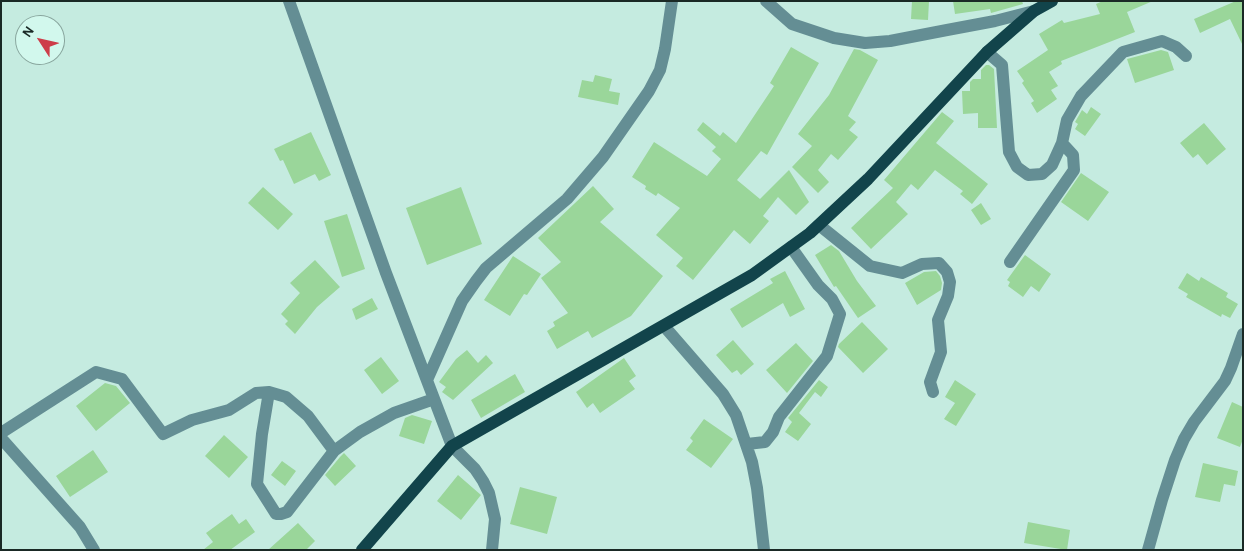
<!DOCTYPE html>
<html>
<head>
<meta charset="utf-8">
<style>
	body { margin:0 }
	#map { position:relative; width:1244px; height:551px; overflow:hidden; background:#c5ebe0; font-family:"Alegreya Sans",sans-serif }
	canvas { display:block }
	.frame { position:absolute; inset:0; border:2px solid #1a2925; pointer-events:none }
	.north { position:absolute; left:15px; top:15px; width:50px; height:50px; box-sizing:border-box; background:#d2f8ed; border:1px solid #88a59d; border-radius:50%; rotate:305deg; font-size:14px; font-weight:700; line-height:20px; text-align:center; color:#1a2925 }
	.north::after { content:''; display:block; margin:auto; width:18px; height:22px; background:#cd3d49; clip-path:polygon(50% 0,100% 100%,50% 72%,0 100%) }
</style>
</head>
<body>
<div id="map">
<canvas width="1244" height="551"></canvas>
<div class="frame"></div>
<div class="north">N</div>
</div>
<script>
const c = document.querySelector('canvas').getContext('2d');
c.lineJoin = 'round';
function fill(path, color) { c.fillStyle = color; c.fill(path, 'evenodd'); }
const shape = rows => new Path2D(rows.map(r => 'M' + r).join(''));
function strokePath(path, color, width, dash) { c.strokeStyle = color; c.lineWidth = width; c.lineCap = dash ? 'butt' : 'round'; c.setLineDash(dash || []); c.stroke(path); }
const building = shape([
	[912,1,929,1,928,20,911,19],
	[953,1,1022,1,1023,4,991,13,990,9,955,14],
	[1103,1,1153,1,1127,12,1135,32,1061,61,1062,64,1049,72,1058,86,1051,90,1057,99,1037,113,1031,103,1034,101,1022,83,1024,81,1017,71,1048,50,1039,34,1062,20,1064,23,1100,14,1096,4],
	[1236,1,1243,1,1243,46,1230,19,1200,33,1194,19],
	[791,47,819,63,767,155,761,151,737,180,760,199,789,170,809,202,796,215,778,197,763,216,769,221,750,244,734,230,693,280,676,266,683,258,656,235,680,208,658,193,656,196,645,189,646,186,632,177,654,142,707,176,721,159,712,151,716,147,697,130,703,122,720,136,723,132,736,143,774,86,770,83],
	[854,49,860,50,878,60,848,116,856,122,849,130,858,137,838,160,831,154,818,170,829,182,818,193,792,167,812,146,798,134,829,95],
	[1161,50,1168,52,1174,70,1135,83,1127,59],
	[986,65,989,65,994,69,997,128,978,128,978,113,963,114,962,91,970,91,970,82,973,79,981,79,981,70],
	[595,75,612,79,609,91,620,93,618,105,578,97,582,80,593,82],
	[1091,107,1101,114,1085,136,1075,129,1078,124,1075,122,1082,110,1087,114],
	[942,112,954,121,936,143,988,184,972,204,960,194,963,191,935,170,918,190,911,184,896,202,908,214,871,249,851,228,893,188,884,180],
	[1204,123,1226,149,1207,165,1198,154,1193,158,1180,143],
	[311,132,331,175,319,181,315,174,294,184,283,160,280,161,274,149],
	[1081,173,1109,192,1088,221,1061,202],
	[593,186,614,209,600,222,663,276,631,316,592,338,588,331,557,349,547,331,555,326,553,322,568,313,541,278,561,262,538,238],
	[263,187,293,214,278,230,248,203],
	[461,187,482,244,427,265,406,208],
	[981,203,991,219,981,225,971,210],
	[347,214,365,269,342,277,324,221],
	[831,245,839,251,857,281,876,306,858,318,836,286,834,287,815,255],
	[1025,255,1051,274,1039,292,1031,286,1023,297,1008,286,1010,282,1007,280],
	[513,256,541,274,527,295,524,294,510,316,484,300],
	[315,260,340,287,317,307,295,334,285,324,288,321,281,314,300,293,290,283],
	[785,271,805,309,790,317,783,303,742,328,730,309,773,283,770,279],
	[936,271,940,276,942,283,941,290,917,305,905,283,924,272],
	[1187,273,1199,281,1201,277,1228,293,1226,297,1238,304,1230,318,1222,314,1221,317,1186,297,1188,294,1178,288],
	[372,298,378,309,356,320,352,309],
	[862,322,888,349,863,373,838,347,839,344],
	[733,340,754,364,741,375,737,370,732,373,716,355],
	[796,343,813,361,787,393,766,370],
	[467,350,478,363,486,355,493,363,453,400,442,392,446,387,439,382,456,359],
	[381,357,399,381,382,394,364,370],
	[624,358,636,376,629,381,635,389,600,413,593,403,587,408,576,392],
	[515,374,525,392,481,418,471,400],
	[819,380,828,387,821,397,815,392,799,413,811,424,798,441,785,432,792,422,788,418],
	[955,380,976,394,956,426,944,419,955,403,945,397],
	[105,383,116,386,130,403,96,431,76,406],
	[1232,402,1243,407,1243,439,1240,447,1217,438],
	[412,415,432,421,424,444,399,436,405,418],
	[704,419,733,439,711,468,686,450,693,441,690,438],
	[224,435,248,457,229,478,205,456],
	[93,450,108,472,70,497,56,476],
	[344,453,356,466,335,486,325,475,340,457],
	[282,461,296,471,285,486,271,475],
	[1203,463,1238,471,1235,486,1224,484,1220,502,1195,497],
	[458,475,481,495,461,520,437,501],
	[520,487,557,497,547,534,510,524],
	[232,514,239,524,246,519,255,532,230,550,203,550,213,542,206,533],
	[1028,522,1070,530,1067,550,1024,543],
	[298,523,315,541,306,550,268,550]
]);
const minor = shape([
	[289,1,386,273,452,446,475,469,483,481,489,493,495,519,492,550],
	[766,1,792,24,834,38,865,43,890,41,947,30,995,21,1034,11],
	[987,52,1002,65,1009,152,1017,167,1028,175,1042,174,1052,165,1062,143,1067,120,1081,96,1123,52,1162,41,1176,47,1186,56],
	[819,225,870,266,902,273,922,264,939,263,947,272,950,282,948,296,938,320,941,352,930,382,933,392],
	[1010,262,1074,170,1073,155,1062,143],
	[664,326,723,394,736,415,752,462,757,488,764,550],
	[427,380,462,301,476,281,486,268,567,199,603,157,649,91,660,70,665,49,672,1],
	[269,392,262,434,257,484,276,514,281,514,287,512,334,451,360,432,394,413,434,399],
	[1,433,96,372,122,379,163,434,192,420,229,410,256,393,269,392,286,397,308,416,334,451],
	[1,438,80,527,94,550],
	[747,444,765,442,773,432,779,417,827,356,840,314,832,299,818,285,791,247],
	[1148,550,1162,500,1175,460,1184,439,1194,422,1225,381,1231,368,1243,334]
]);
const major = shape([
	[362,550,452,446,752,275,810,233,868,179,987,52,1034,11,1052,1]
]);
fill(building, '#9ad69a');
strokePath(minor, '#648e94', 12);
strokePath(major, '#12444b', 12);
</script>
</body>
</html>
